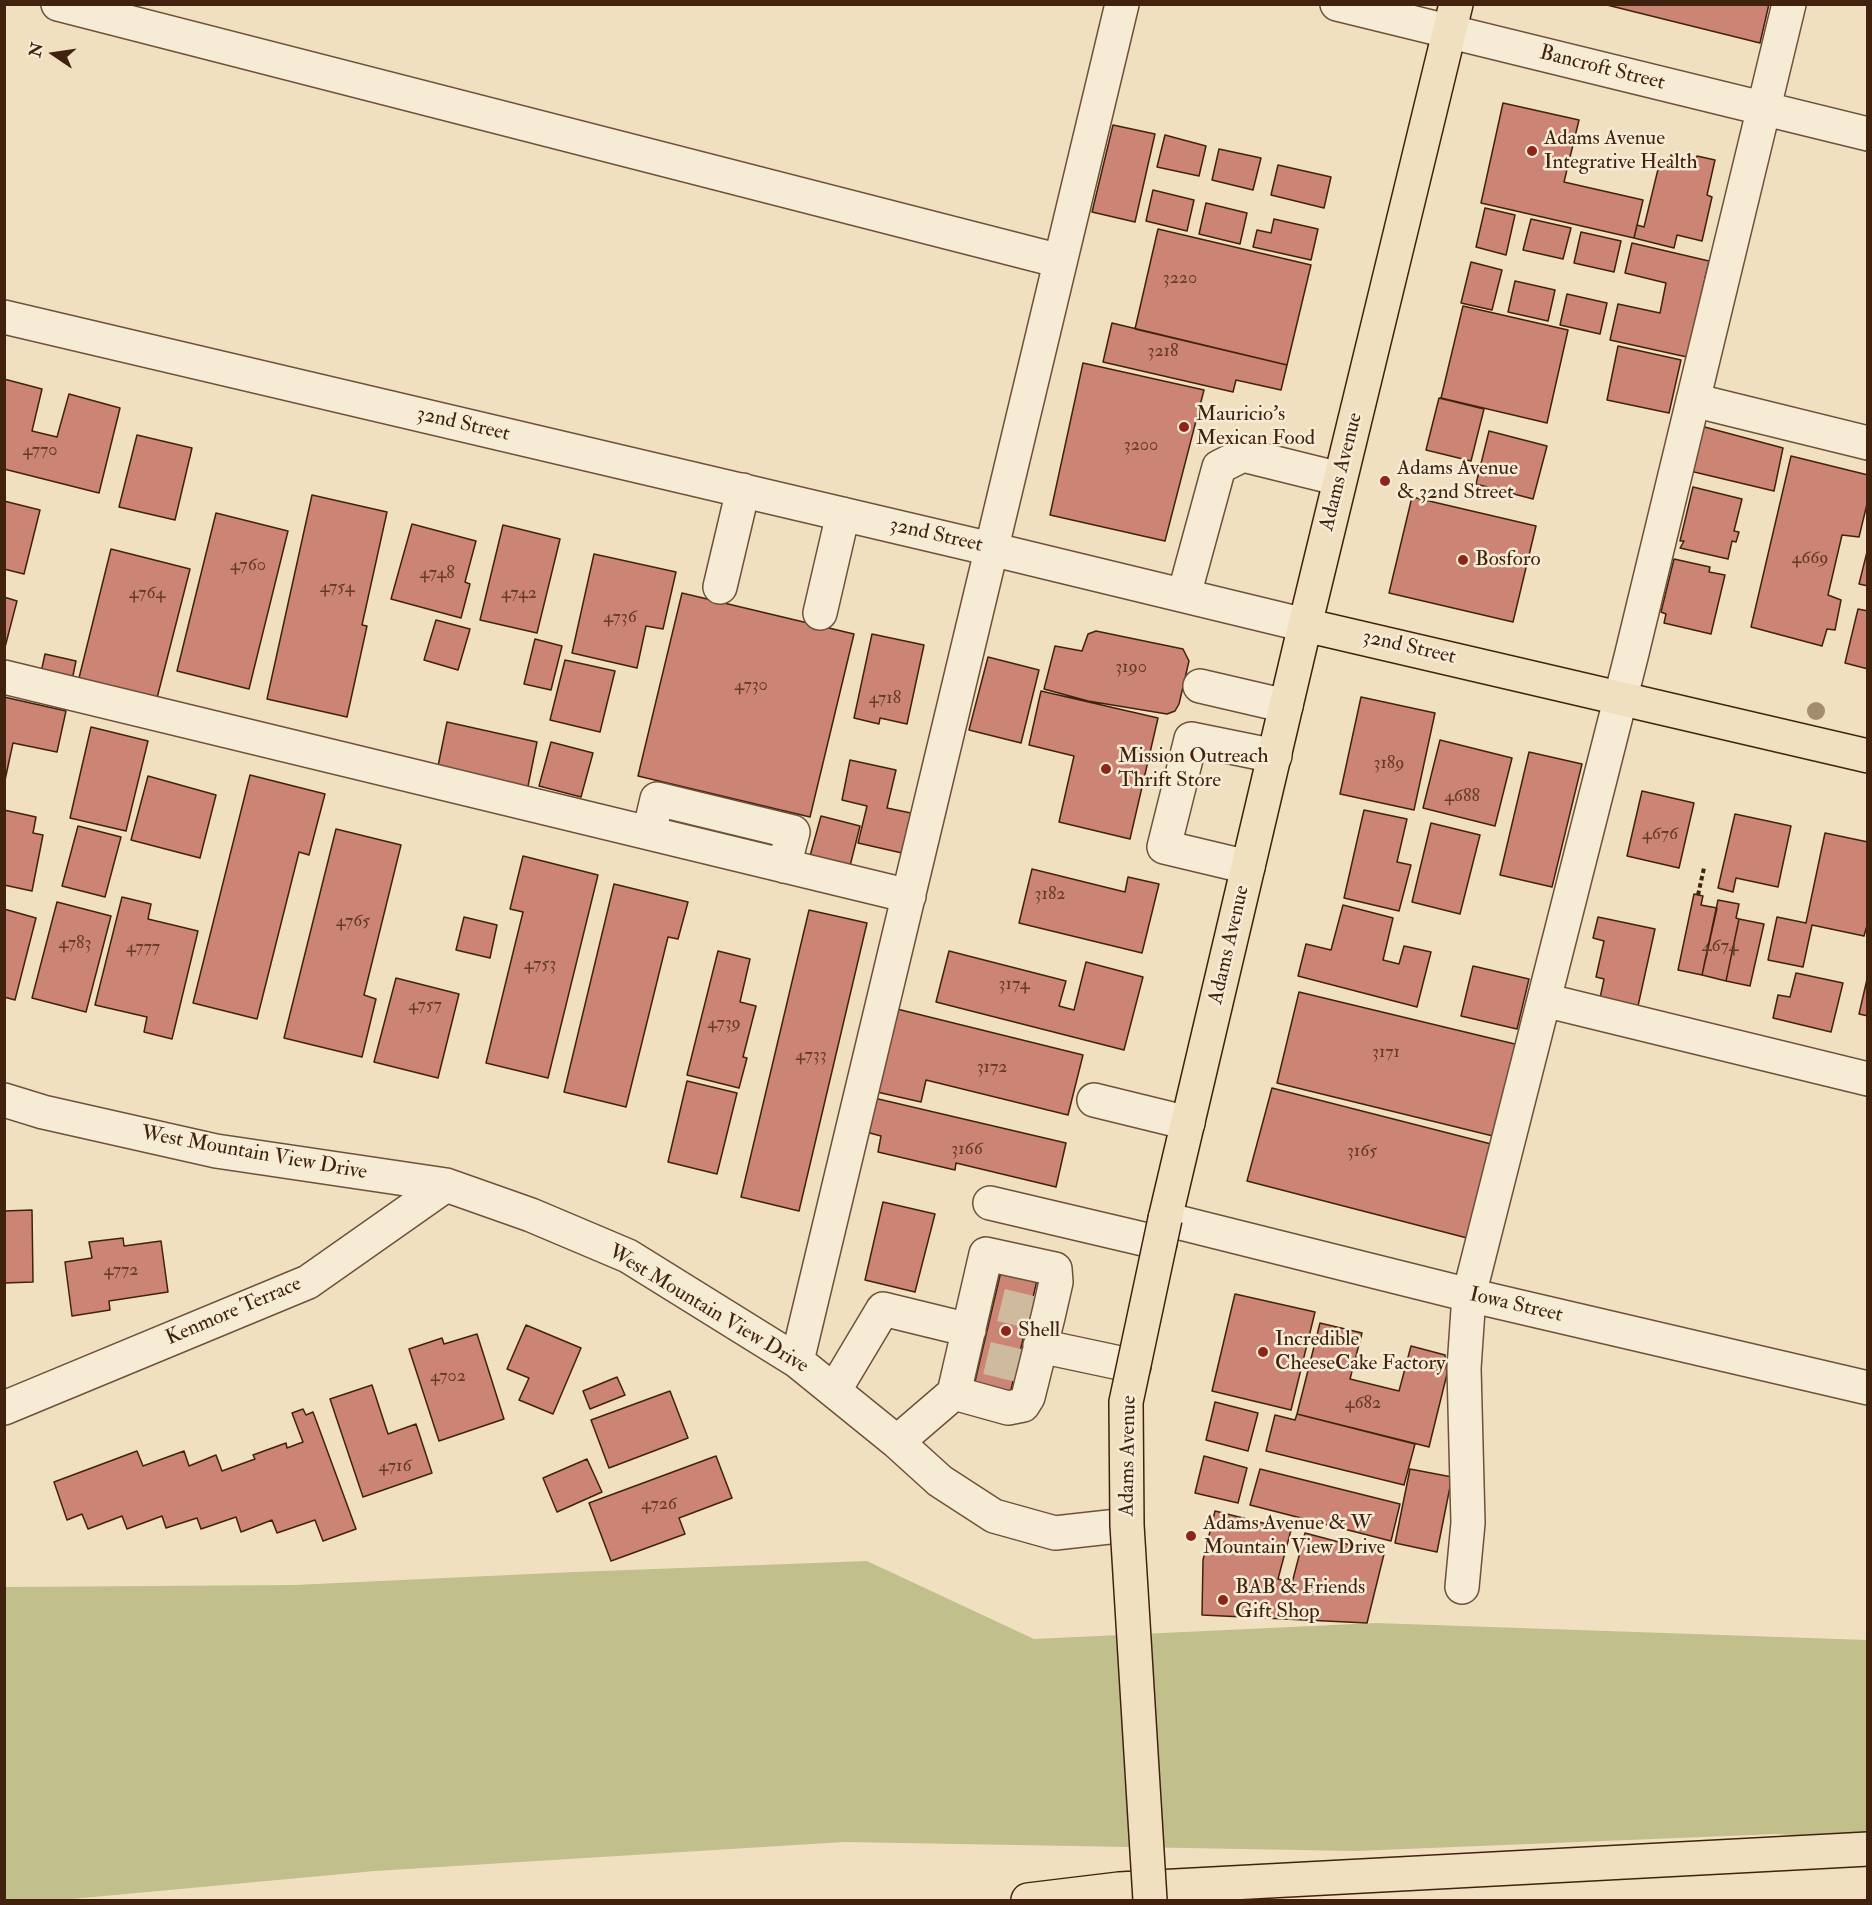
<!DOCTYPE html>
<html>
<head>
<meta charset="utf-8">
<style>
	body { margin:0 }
	#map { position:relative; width:1872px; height:1905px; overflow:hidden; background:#f1e0bf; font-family:"IM FELL Double Pica",serif }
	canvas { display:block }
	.frame { position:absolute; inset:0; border:6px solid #41220e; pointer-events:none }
	.north { position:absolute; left:24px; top:24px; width:60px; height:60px; -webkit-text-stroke:4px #f6ebd5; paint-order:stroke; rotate:283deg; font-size:16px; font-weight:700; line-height:24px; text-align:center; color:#41220e }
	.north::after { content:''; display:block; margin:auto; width:21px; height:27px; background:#41220e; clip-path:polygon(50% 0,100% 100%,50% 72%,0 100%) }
</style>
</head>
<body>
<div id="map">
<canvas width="1872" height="1905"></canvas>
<div class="frame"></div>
<div class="north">N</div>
</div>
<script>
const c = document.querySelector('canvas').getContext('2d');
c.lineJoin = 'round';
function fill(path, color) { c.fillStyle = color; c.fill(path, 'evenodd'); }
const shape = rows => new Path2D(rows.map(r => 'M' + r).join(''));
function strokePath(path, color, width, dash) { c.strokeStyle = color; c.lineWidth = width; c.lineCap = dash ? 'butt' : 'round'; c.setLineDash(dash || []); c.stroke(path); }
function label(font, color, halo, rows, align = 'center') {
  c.font = font + ' "IM FELL Double Pica",serif'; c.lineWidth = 5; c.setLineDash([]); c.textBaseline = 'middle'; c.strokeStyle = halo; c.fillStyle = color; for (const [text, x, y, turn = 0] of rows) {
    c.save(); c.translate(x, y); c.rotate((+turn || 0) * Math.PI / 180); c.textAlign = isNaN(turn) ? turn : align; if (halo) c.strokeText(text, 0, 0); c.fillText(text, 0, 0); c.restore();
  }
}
const green = shape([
	[867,1561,1034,1639,1376,1623,1867,1640,1867,1841,1777,1834,1356,1851,844,1842,375,1871,61,1900,5,1900,4,1587,294,1585,574,1572]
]);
const building = shape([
	[1603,4,1769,4,1760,43,1603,4],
	[1503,103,1579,120,1564,182,1643,200,1634,238,1481,203,1503,103],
	[1113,125,1155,134,1135,222,1092,212,1113,125],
	[1165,135,1206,146,1199,176,1157,167,1165,135],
	[1219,149,1261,158,1253,190,1212,180,1219,149],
	[1671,155,1695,161,1697,156,1715,160,1707,195,1712,197,1702,241,1677,235,1674,248,1634,238,1637,225,1644,227,1660,161,1669,163,1671,155],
	[1278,165,1331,177,1324,208,1271,195,1278,165],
	[1153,190,1194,200,1187,231,1146,221,1153,190],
	[1206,203,1247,213,1240,244,1199,234,1206,203],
	[1485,208,1515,215,1506,255,1476,247,1485,208],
	[1274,219,1318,229,1311,260,1253,247,1257,230,1271,233,1274,219],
	[1531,219,1571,228,1563,259,1523,250,1531,219],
	[1158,229,1311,265,1287,365,1135,329,1158,229],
	[1581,232,1621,241,1614,272,1574,263,1581,232],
	[1632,243,1709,261,1687,357,1610,340,1618,304,1660,313,1666,283,1625,273,1632,243],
	[1471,262,1502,270,1492,310,1461,303,1471,262],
	[1515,281,1555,290,1548,321,1508,312,1515,281],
	[1567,294,1607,303,1600,334,1560,325,1567,294],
	[1463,306,1568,330,1547,423,1441,398,1463,306],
	[1112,323,1287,365,1281,390,1236,380,1233,392,1103,362,1112,323],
	[1618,346,1681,360,1669,413,1607,400,1618,346],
	[1083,363,1204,390,1165,541,1050,515,1083,363],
	[4,379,42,389,32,431,57,437,69,394,120,408,99,493,4,469,4,379],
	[1439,398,1484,409,1471,461,1426,450,1439,398],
	[1701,426,1783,448,1774,491,1690,471,1701,426],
	[1489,431,1547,446,1533,499,1476,484,1489,431],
	[137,435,192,448,175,520,119,507,137,435],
	[1791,456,1868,475,1868,500,1859,537,1842,535,1828,595,1841,600,1835,630,1827,629,1822,646,1751,627,1791,456],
	[1693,487,1742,499,1734,531,1739,532,1736,542,1732,541,1728,559,1680,548,1684,541,1680,541,1693,487],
	[312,495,387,512,362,625,367,626,347,717,267,699,312,495],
	[1412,497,1536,526,1513,622,1389,593,1412,497],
	[4,501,40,510,24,574,4,569,4,501],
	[216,513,288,531,249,689,177,671,216,513],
	[412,524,476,541,465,582,470,584,461,618,391,599,412,524],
	[503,525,560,539,537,633,480,620,503,525],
	[1868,548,1868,586,1859,584,1868,548],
	[111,549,190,569,156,702,78,682,111,549],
	[594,554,676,572,663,629,646,626,637,668,572,653,594,554],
	[1674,559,1710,567,1709,572,1725,575,1711,634,1664,623,1666,614,1661,612,1674,559],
	[682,593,854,634,810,817,638,776,682,593],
	[4,597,17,601,4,651,4,597],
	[1858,609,1868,611,1868,669,1845,663,1858,609],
	[436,620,470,629,458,670,424,660,436,620],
	[1096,631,1183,649,1189,661,1179,704,1175,711,1167,714,1088,701,1044,689,1055,646,1082,651,1088,634,1096,631],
	[872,634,924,645,907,724,880,718,879,724,854,718,872,634],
	[535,639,562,646,551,690,524,684,535,639],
	[45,654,76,661,71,685,40,677,45,654],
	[988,657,1039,670,1021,743,969,730,988,657],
	[565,660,615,671,600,732,550,720,565,660],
	[1041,691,1158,718,1130,839,1059,822,1074,756,1029,745,1041,691],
	[4,697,66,711,57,752,13,743,5,780,4,697],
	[1361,697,1435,713,1414,810,1340,794,1361,697],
	[447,722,537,742,527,791,437,771,447,722],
	[91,727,148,741,126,831,70,818,91,727],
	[1440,740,1512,758,1495,826,1423,808,1440,740],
	[551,742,593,753,581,797,539,786,551,742],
	[1529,752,1582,764,1552,887,1500,875,1529,752],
	[850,760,896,770,887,808,911,813,902,853,858,843,867,806,842,800,850,760],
	[250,775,325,794,309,855,299,852,257,1019,193,1003,250,775],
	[148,776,216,795,200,858,131,840,148,776],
	[1642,791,1694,803,1679,868,1627,856,1642,791],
	[4,810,36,817,33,833,43,835,32,891,4,885,4,810],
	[1364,810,1407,819,1397,862,1411,865,1399,911,1344,898,1364,810],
	[1735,814,1791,826,1778,887,1736,878,1733,892,1718,888,1735,814],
	[821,816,860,826,850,866,810,856,821,816],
	[1431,823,1480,835,1460,914,1412,902,1431,823],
	[78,826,121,837,105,897,62,886,78,826],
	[336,829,401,845,364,995,376,999,362,1057,284,1038,336,829],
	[1825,833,1868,842,1868,922,1864,936,1812,925,1803,967,1768,960,1777,917,1806,923,1825,833],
	[523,856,598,875,548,1078,486,1063,523,912,510,909,523,856],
	[1032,869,1125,892,1128,877,1159,884,1142,953,1019,923,1032,869],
	[614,884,688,902,678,939,668,937,626,1107,564,1092,614,884],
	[1694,894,1703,896,1701,905,1717,908,1702,975,1678,970,1694,894],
	[122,897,151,904,148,919,198,931,172,1039,144,1032,147,1017,95,1005,122,897],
	[1718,900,1739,904,1736,918,1739,919,1726,981,1702,975,1718,900],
	[57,902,111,916,86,1012,32,998,57,902],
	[1343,905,1393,918,1383,960,1399,964,1404,946,1431,952,1417,1007,1298,976,1306,944,1331,950,1343,905],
	[4,909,36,918,15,1000,4,997,4,909],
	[809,910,867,923,799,1211,741,1197,809,910],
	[464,917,497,925,490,958,456,950,464,917],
	[1598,917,1655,929,1638,1006,1600,998,1604,979,1596,977,1604,941,1593,938,1598,917],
	[1739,919,1764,924,1750,986,1726,981,1739,919],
	[718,951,750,959,740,1002,756,1006,743,1057,747,1058,739,1088,687,1075,718,951],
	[949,951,1066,981,1059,1006,1074,1010,1086,962,1143,977,1124,1050,936,1002,949,951],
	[1473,966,1529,979,1517,1029,1461,1016,1473,966],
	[1796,973,1843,983,1831,1032,1773,1018,1778,995,1790,997,1796,973],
	[1868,975,1868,1016,1859,1014,1868,975],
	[396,978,459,994,438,1078,374,1062,396,978],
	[1299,992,1519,1045,1497,1137,1277,1083,1299,992],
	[897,1009,1083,1055,1068,1115,926,1080,921,1102,877,1092,897,1009],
	[687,1081,737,1093,717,1174,668,1162,687,1081],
	[1272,1088,1495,1145,1471,1239,1247,1181,1272,1088],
	[874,1098,1066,1143,1056,1187,956,1163,955,1170,878,1152,881,1136,866,1132,874,1098],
	[883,1202,935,1214,915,1292,865,1280,883,1202],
	[32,1210,33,1282,4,1283,4,1211,32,1210],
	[123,1238,124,1246,161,1241,168,1292,109,1301,110,1310,72,1316,65,1262,92,1258,89,1242,123,1238],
	[1003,1263,1039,1272,1009,1398,973,1390,1003,1263],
	[1235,1294,1315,1312,1291,1410,1212,1391,1235,1294],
	[1320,1323,1362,1333,1350,1379,1399,1391,1411,1346,1445,1355,1447,1374,1429,1447,1297,1414,1320,1323],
	[526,1325,581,1348,553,1414,519,1400,529,1378,507,1369,526,1325],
	[477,1334,504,1419,439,1441,409,1349,442,1338,444,1344,477,1334],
	[617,1377,625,1395,590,1409,583,1391,617,1377],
	[372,1385,388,1434,416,1424,432,1473,363,1497,330,1399,372,1385],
	[670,1391,688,1438,609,1468,591,1420,670,1391],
	[1215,1402,1258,1413,1248,1451,1206,1440,1215,1402],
	[303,1409,306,1415,313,1412,356,1529,323,1541,315,1520,277,1533,272,1520,241,1532,236,1517,201,1529,197,1518,166,1528,162,1516,127,1529,122,1516,88,1529,82,1514,67,1520,54,1482,137,1451,143,1466,184,1451,189,1466,216,1455,222,1471,255,1459,253,1455,286,1443,287,1448,303,1442,292,1413,303,1409],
	[1297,1414,1415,1444,1404,1485,1266,1451,1275,1415,1295,1420,1297,1414],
	[716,1456,732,1498,679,1518,685,1534,611,1561,589,1503,716,1456],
	[1204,1456,1247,1468,1238,1503,1195,1493,1204,1456],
	[587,1459,602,1492,557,1512,543,1478,587,1459],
	[1260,1469,1400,1504,1391,1541,1250,1505,1260,1469],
	[1410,1469,1452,1477,1437,1552,1395,1543,1410,1469],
	[1215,1511,1291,1530,1278,1579,1292,1583,1305,1533,1384,1554,1367,1623,1202,1615,1203,1560,1215,1511]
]);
const minorTunnel = shape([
	[1001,1305,1038,1314],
	[987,1358,1025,1367]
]);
const path = shape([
	[1698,895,1704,868]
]);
const minor = shape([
	[58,4,1060,261],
	[1337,4,1868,134],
	[4,317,991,549,1305,625],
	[1693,400,1868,443],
	[720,587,743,490],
	[1184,595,1219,467,1243,455,1340,479],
	[820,613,843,514],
	[4,677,909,896],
	[1200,686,1286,706],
	[649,833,657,799,793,832,784,866],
	[1248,867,1164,847,1191,739,1275,756],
	[1544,1000,1868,1079],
	[4,1100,43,1112,216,1151,446,1185,531,1215,628,1256,797,1361,897,1442,940,1481,994,1516,1055,1533,1127,1525],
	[1094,1100,1188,1123],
	[990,1203,1160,1243],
	[1165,1219,1469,1295,1868,1388],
	[1040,1346,1134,1366],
	[797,1361,1122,4],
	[834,1391,883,1309,969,1330],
	[4,1408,308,1282,446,1185],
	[897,1442,954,1393,986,1254,1055,1269,1056,1282,1048,1317,1028,1397,1023,1405,1008,1408,954,1393],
	[1462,1587,1468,1523,1464,1368,1469,1295,1631,657,1789,4]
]);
const major = shape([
	[1305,625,1868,756],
	[1165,1219,1305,625,1456,4]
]);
const highway = shape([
	[1028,1900,1119,1889,1868,1849]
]);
const majorBridge = shape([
	[1150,1900,1127,1525,1126,1402,1165,1219]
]);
const trees = [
	[1816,711]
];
const markers = [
	[1532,151,6,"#8f2418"],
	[1184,427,6,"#8f2418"],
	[1385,481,6,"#8f2418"],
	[1463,560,6,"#8f2418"],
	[1106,769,6,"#8f2418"],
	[1006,1331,6,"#8f2418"],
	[1263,1352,6,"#8f2418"],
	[1191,1536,6,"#8f2418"],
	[1223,1600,6,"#8f2418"]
];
const numberNames = [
	["3220",1180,279],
	["3218",1163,352],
	["3200",1141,446],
	["4770",40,451],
	["4669",1810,559],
	["4760",248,566],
	["4748",437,574],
	["4754",337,588],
	["4764",147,594],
	["4742",519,594],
	["4736",620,618],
	["3190",1131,668],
	["4730",751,686],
	["4718",885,699],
	["3189",1389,764],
	["4688",1462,797],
	["4676",1660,835],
	["3182",1050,895],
	["4765",353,922],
	["4783",75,944],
	["4674",1720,947],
	["4777",143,948],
	["4753",540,965],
	["3174",1014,985],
	["4757",425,1006],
	["4739",724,1024],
	["3171",1386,1053],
	["4733",811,1056],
	["3172",992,1068],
	["3166",967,1150],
	["3165",1362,1152],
	["4772",121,1271],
	["4702",448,1377],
	["4682",1363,1404],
	["4716",395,1467],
	["4726",659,1505]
];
const streetNames = [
	["Bancroft Street",1602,69,14],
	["32nd Street",463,425,13],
	["Adams Avenue",1342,472,-76],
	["32nd Street",936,536,13],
	["32nd Street",1409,648,13],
	["Adams Avenue",1230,945,-77],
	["West Mountain View Drive",254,1154,10],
	["Iowa Street",1516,1306,13],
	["West Mountain View Drive",708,1310,31],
	["Kenmore Terrace",234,1312,-23],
	["Adams Avenue",1129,1456,-89]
];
const poiNames = [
	["Adams Avenue",1544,139],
	["Integrative Health",1544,163],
	["Mauricio's",1196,415],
	["Mexican Food",1196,439],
	["Adams Avenue",1397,469],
	["& 32nd Street",1397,493],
	["Bosforo",1475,560],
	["Mission Outreach",1118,757],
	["Thrift Store",1118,781],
	["Shell",1018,1331],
	["Incredible",1275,1340],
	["CheeseCake Factory",1275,1364],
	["Adams Avenue & W",1203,1524],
	["Mountain View Drive",1203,1548],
	["BAB & Friends",1235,1588],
	["Gift Shop",1235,1612]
];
fill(green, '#c1c08d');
fill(building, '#cc8474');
strokePath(building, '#41220e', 1.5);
strokePath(minorTunnel, '#ceba9c', 33, [33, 16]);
strokePath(minor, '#6d523a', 36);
strokePath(major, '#41220e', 36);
strokePath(highway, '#41220e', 36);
strokePath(path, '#41220e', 4, [4.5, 3]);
strokePath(minor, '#f6ebd5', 33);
strokePath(major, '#f1e0bf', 33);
strokePath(highway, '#f1e0bf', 33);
strokePath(majorBridge, '#41220e', 36, []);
strokePath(majorBridge, '#f1e0bf', 33);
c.fillStyle = '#a28e6f';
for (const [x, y] of trees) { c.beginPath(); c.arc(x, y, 9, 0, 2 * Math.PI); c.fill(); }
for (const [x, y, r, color] of markers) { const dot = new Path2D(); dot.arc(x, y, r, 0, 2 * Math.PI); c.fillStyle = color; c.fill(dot); strokePath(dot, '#f6ebd5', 2); }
label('18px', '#643a28', null, numberNames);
label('21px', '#41220e', '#f6ebd5', streetNames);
label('21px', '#41220e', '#f6ebd5', poiNames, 'left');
</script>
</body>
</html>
